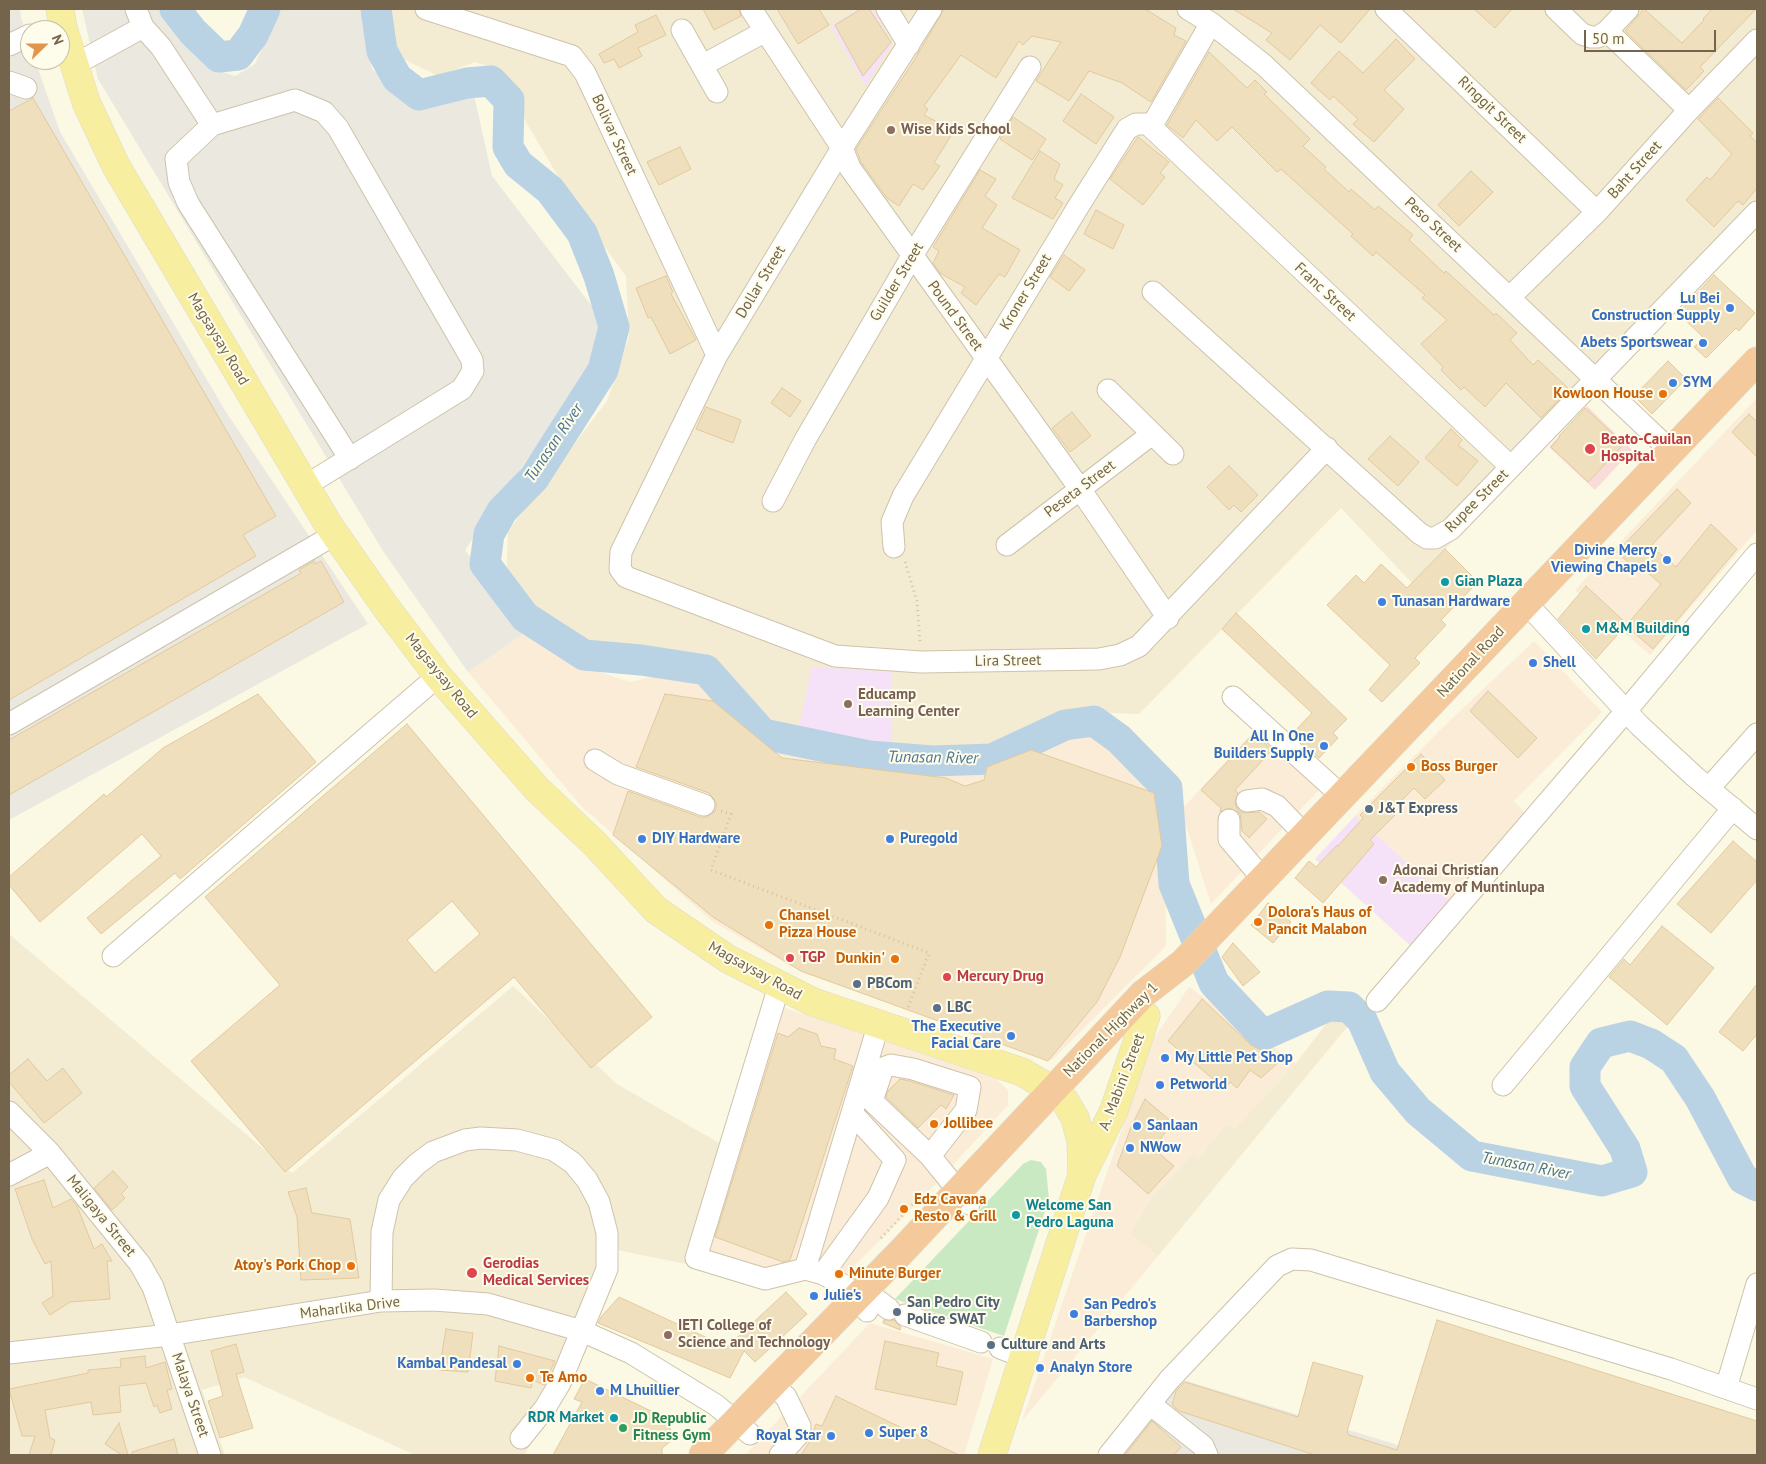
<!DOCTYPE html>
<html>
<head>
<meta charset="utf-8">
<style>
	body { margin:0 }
	#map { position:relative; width:1766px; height:1464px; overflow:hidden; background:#fbf8e4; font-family:"PT Sans",sans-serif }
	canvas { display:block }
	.frame { position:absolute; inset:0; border:10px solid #73644b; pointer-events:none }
	.north { position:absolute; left:20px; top:20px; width:50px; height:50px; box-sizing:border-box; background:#fefcea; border:1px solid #c6bfaa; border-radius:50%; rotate:68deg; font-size:14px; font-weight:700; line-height:20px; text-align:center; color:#73644b }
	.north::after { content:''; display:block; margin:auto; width:18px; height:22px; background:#e2954d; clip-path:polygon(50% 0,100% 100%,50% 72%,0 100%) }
	.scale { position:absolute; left:1584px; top:30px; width:132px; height:22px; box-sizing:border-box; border:2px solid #73644b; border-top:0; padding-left:6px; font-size:15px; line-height:18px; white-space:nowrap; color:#73644b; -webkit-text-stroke:4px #fefcea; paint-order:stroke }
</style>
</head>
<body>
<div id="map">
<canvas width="1766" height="1464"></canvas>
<div class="frame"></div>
<div class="north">N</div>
<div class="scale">50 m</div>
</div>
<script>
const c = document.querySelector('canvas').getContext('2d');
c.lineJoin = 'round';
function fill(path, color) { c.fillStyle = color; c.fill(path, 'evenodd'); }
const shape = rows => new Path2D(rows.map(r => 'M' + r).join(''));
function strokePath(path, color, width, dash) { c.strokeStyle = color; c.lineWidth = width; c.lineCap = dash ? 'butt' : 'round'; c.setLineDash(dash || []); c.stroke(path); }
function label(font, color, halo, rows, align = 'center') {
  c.font = font + ' "PT Sans",sans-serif'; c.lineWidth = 4; c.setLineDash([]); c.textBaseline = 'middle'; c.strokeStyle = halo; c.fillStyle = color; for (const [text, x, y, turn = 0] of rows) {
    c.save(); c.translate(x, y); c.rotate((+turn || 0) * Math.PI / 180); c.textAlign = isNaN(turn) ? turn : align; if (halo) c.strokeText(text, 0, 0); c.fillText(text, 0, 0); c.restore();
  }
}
const residential = shape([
	[378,9,1757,9,1757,229,1412,583,1341,508,1139,714,1059,711,988,749,892,748,797,736,764,722,740,698,713,660,575,639,506,581,508,531,607,401,629,337,626,276,579,212,526,122,503,72,475,62,438,76,395,55],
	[9,934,292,1173,513,986,617,1084,719,1143,686,1264,612,1249,525,1455,415,1455,244,1377,202,1390,225,1455,9,1455],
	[1333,1015,1352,1021,1158,1256,1129,1234,1153,1196,1193,1154,1198,1159,1227,1123,1235,1128,1296,1063]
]);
const commercial = shape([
	[1757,398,1757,530,1650,655,1575,590],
	[528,631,570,662,630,682,665,674,718,692,778,750,929,776,981,768,1065,737,1101,736,1158,792,1165,871,1166,946,1052,1060,801,972,712,921,581,806,468,672],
	[1534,641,1602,712,1514,801,1525,813,1451,902,1355,816,1440,730],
	[1256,729,1319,790,1211,904,1181,810],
	[1189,987,1296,1063,1235,1128,1227,1123,1197,1160,1193,1154,1153,1196,1129,1234,1158,1256,1022,1421,1152,1041],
	[765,1001,996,1079,1008,1090,1008,1105,929,1191,834,1286,800,1277,788,1285,686,1264,719,1143],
	[870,1323,993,1359,964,1455,745,1455]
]);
const industrial = shape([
	[9,9,20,9,21,18,30,45,30,60,35,60,60,132,226,412,368,624,9,820],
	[82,9,165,9,179,36,208,67,235,76,255,64,280,9,354,9,361,11,372,69,419,105,474,95,492,176,604,322,600,353,465,550,528,631,468,672,383,551,98,79],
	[1180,1379,1431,1455,1120,1455]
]);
const education = shape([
	[859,9,873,9,892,44,865,86,831,26],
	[812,667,891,672,892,748,797,736],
	[1355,816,1451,902,1413,948,1315,859]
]);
const medical = shape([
	[1587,406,1632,450,1595,490,1549,447]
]);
const green = shape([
	[1031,1160,1041,1162,1046,1169,1049,1199,1004,1336,895,1299,1023,1164]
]);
const river = shape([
	[175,9,193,32,219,57,238,55,253,35,265,9],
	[376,9,382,51,397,78,419,95,467,83,491,81,509,100,508,147,518,164,550,190,582,233,599,276,614,327,603,370,534,478,502,511,489,534,485,564,525,617,584,655,641,660,706,670,763,734,869,756,933,761,992,759,1065,725,1094,721,1119,739,1167,788,1174,884,1214,983,1263,1035,1328,1006,1349,1007,1362,1020,1385,1072,1418,1111,1472,1156,1602,1181,1632,1172,1625,1149,1585,1086,1585,1067,1601,1043,1630,1036,1651,1044,1674,1059,1700,1098,1743,1179,1757,1186]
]);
const building = shape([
	[703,9,739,9,741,16,714,30,703,9],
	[777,9,819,9,829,25,798,44,777,9],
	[861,9,869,9,891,42,863,76,835,25,861,9],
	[944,9,1145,9,1176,28,1174,35,1186,41,1151,102,1122,83,1089,71,1069,101,1036,81,1061,42,1032,36,1023,45,1019,41,996,78,961,55,924,106,928,109,924,115,954,131,934,163,940,166,923,190,913,184,899,206,887,198,861,162,856,149,915,59,944,9],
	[1233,9,1370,9,1341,43,1320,25,1290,60,1266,40,1272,33,1233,9],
	[1474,9,1512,9,1495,28,1474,9],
	[1644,9,1682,43,1704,20,1703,19,1712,9,1756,9,1700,67,1704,71,1686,90,1625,31,1644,9],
	[656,15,666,35,638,48,642,56,619,68,614,59,604,63,599,54,638,32,635,25,656,15],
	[1396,39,1415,59,1384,90,1404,109,1374,142,1353,124,1358,119,1333,96,1330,100,1311,83,1339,51,1363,73,1396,39],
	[1209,52,1247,88,1255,80,1267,92,1264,94,1310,139,1303,146,1326,167,1324,169,1349,192,1351,189,1375,210,1378,206,1413,235,1409,240,1444,273,1446,271,1494,315,1496,313,1517,333,1510,340,1533,365,1538,360,1569,389,1541,418,1506,383,1485,407,1464,387,1461,390,1441,370,1443,367,1421,344,1447,320,1422,298,1425,295,1376,252,1373,256,1351,236,1353,234,1281,169,1277,172,1232,127,1217,141,1196,120,1183,138,1167,125,1209,52],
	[1081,94,1114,117,1096,144,1063,121,1081,94],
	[33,98,276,516,243,535,256,556,9,700,9,111,33,98],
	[1718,98,1753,133,1750,136,1757,143,1757,188,1743,205,1738,201,1714,227,1686,200,1707,177,1710,180,1732,154,1698,119,1718,98],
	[1013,117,1046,139,1032,160,1000,139,1013,117],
	[1138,137,1169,162,1160,173,1165,177,1143,205,1110,179,1138,137],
	[680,147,691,169,659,185,647,162,680,147],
	[1040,151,1060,164,1054,179,1063,185,1055,198,1063,203,1053,219,1012,198,1040,151],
	[980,170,996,179,985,196,997,205,982,228,1020,250,1005,277,999,274,976,305,961,293,965,287,940,273,933,263,939,251,933,247,980,170],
	[1471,171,1493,192,1459,226,1438,205,1471,171],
	[1096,210,1124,225,1113,249,1084,234,1096,210],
	[1064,255,1085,270,1069,291,1050,277,1064,255],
	[1714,275,1755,313,1739,331,1736,328,1706,358,1694,347,1704,338,1678,313,1714,275],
	[666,276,673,292,671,294,696,340,670,354,651,317,648,318,636,288,666,276],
	[1668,361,1686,379,1652,414,1634,396,1668,361],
	[782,388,801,401,790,417,771,403,782,388],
	[706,407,741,420,733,443,696,429,706,407],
	[1585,408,1624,444,1588,482,1551,447,1560,437,1559,436,1585,408],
	[1072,412,1091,436,1070,452,1052,428,1072,412],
	[1749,414,1757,422,1757,457,1732,432,1749,414],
	[1451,429,1462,440,1458,445,1478,461,1457,486,1425,458,1451,429],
	[1390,436,1419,462,1398,486,1368,459,1390,436],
	[1229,466,1258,495,1241,512,1234,505,1229,510,1207,487,1229,466],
	[1677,489,1691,503,1651,546,1676,567,1711,524,1737,549,1653,649,1626,626,1661,584,1635,562,1632,566,1617,552,1677,489],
	[1445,549,1478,582,1441,620,1446,625,1415,658,1420,663,1382,702,1369,690,1390,665,1327,605,1356,575,1364,583,1381,564,1407,588,1445,549],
	[314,561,315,564,321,561,344,602,9,795,9,740,296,576,301,573,299,570,314,561],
	[1586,586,1627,624,1596,659,1558,619,1586,586],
	[1236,613,1347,719,1333,733,1338,738,1319,758,1292,734,1312,713,1222,629,1236,613],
	[1488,691,1537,738,1518,758,1470,711,1488,691],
	[258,694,316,762,180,879,175,873,101,934,87,918,161,856,142,834,40,922,9,885,9,877,104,794,106,797,163,748,258,694],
	[665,694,713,701,782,758,946,778,965,786,984,780,987,767,1031,750,1154,793,1162,846,1120,957,1097,1002,1048,1061,801,971,713,917,613,835,628,791,700,817,707,817,716,810,716,802,709,793,636,767,665,694],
	[407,724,652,1017,591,1068,514,977,285,1172,191,1061,280,985,205,897,407,724],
	[452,901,480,934,435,973,407,940,452,901],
	[1254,733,1272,750,1235,790,1238,793,1235,802,1237,809,1243,813,1259,812,1267,819,1249,838,1242,831,1240,813,1229,808,1220,812,1221,808,1201,790,1254,733],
	[1421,754,1445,780,1425,799,1414,788,1391,811,1395,815,1370,840,1374,844,1323,903,1295,878,1309,861,1316,867,1337,845,1338,846,1363,818,1360,815,1421,754],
	[1733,841,1757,862,1757,880,1711,933,1677,904,1733,841],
	[1268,903,1291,922,1273,943,1251,925,1268,903],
	[1662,926,1714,968,1667,1025,1609,977,1624,959,1630,965,1662,926],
	[1233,943,1260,972,1243,986,1222,957,1233,943],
	[1757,984,1757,1034,1743,1051,1719,1032,1757,984],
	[1202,999,1251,1045,1281,1060,1261,1078,1250,1070,1237,1088,1230,1082,1225,1089,1168,1041,1202,999],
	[799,1028,817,1034,821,1046,836,1049,834,1059,853,1066,790,1260,783,1262,715,1237,778,1033,788,1037,799,1028],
	[28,1059,47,1081,63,1068,82,1093,44,1123,9,1082,9,1075,28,1059],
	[900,1079,910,1081,954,1095,946,1109,941,1105,918,1128,886,1097,888,1091,900,1079],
	[1145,1099,1172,1122,1154,1149,1174,1166,1148,1194,1117,1166,1131,1127,1145,1099],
	[113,1171,128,1187,121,1194,125,1198,112,1210,94,1188,113,1171],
	[44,1180,53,1208,71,1199,77,1206,94,1249,102,1244,112,1261,107,1261,110,1299,70,1302,50,1315,42,1303,53,1296,51,1261,45,1264,32,1239,15,1189,44,1180],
	[306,1188,312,1213,350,1219,359,1278,301,1280,297,1217,288,1192,306,1188],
	[786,1292,807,1314,755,1362,744,1351,730,1378,598,1323,601,1317,619,1297,727,1347,786,1292],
	[884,1320,894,1320,901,1327,900,1330,883,1323,884,1320],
	[1437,1320,1757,1421,1757,1455,1315,1455,1179,1411,1172,1405,1176,1391,1185,1382,1298,1417,1313,1362,1363,1376,1347,1432,1349,1435,1397,1450,1437,1320],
	[446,1329,473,1333,468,1372,439,1370,446,1329],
	[885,1341,939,1353,936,1366,963,1372,956,1405,875,1389,885,1341],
	[236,1344,244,1372,236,1374,253,1428,220,1438,208,1401,223,1396,211,1351,236,1344],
	[499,1346,555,1361,544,1385,533,1380,531,1388,495,1381,499,1346],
	[145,1356,146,1368,165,1362,172,1389,167,1390,172,1409,160,1413,157,1405,154,1407,146,1383,119,1386,121,1412,93,1415,91,1402,45,1410,50,1438,55,1440,51,1455,29,1455,35,1436,22,1436,9,1389,88,1373,88,1370,121,1367,120,1359,145,1356],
	[585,1379,653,1412,654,1419,668,1416,672,1440,662,1448,662,1455,553,1455,582,1402,574,1399,585,1379],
	[836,1396,877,1416,959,1455,801,1455,810,1441,816,1424,822,1426,836,1396],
	[1152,1421,1181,1447,1174,1455,1125,1455,1152,1421],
	[119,1423,128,1455,122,1455,105,1444,119,1423],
	[174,1439,178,1455,132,1455,132,1452,174,1439]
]);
const path = shape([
	[905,562,917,601,920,643],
	[721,811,731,814,711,870,929,953,907,1010],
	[881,1238,915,1202]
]);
const minor = shape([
	[136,9,143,27,161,47,212,125,295,100,324,112,338,128,472,360,473,371,462,389,305,486],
	[426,9,572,56,585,73,595,94,717,355],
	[751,9,842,148,850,168,1080,489,1168,618],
	[887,9,909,45],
	[931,9,842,148,717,355,621,552,620,569,626,577,835,656,921,662,1099,659,1120,655,1139,646,1327,448],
	[1188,9,1211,23,1264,65,1671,451],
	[1386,9,1597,212],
	[1556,9,1582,34,1591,37,1598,37,1607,31,1628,9],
	[682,30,717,92],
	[1607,31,1689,110],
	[9,45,30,35],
	[74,65,143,27],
	[703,65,764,32],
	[9,82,26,88],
	[212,125,176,159,179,182,188,203,350,459],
	[1151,127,1211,23],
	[1153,292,1419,533,1427,538,1435,538,1451,529,1757,212],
	[1510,297,1597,212,1689,110,1757,40],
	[1108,390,1173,454],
	[773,501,805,440,912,256,1030,67],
	[1007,545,1152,434],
	[894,547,892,522,903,496,1078,207,1127,129,1136,124,1147,124,1151,127,1511,467],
	[1526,603,1640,726,1694,776,1757,829],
	[1233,697,1342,796],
	[9,724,334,535],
	[595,760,618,774,704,805],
	[1709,788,1757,734],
	[1247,801,1262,799,1277,806,1305,835],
	[1229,820,1229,839,1263,879],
	[113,956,438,676],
	[779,986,696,1258,765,1279,805,1269],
	[1377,1001,1626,711,1757,554],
	[1503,1085,1733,808],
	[9,1112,50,1153,140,1264,153,1287,210,1455],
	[930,1156,966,1110,970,1087,913,1069,891,1065,883,1068,872,1101,930,1156,969,1204],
	[9,1175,50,1153],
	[823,1274,878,1198,895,1160,853,1114],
	[877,1300,889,1309],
	[381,1301,382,1232,389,1200,403,1178,417,1164,433,1152,465,1140,481,1138,517,1140,554,1150,573,1163,587,1180,599,1202,607,1233,607,1269,560,1383,545,1408,521,1438],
	[867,1311,845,1286,823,1274,805,1269,879,1023],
	[905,1315,981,1342],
	[1000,1348,1024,1357],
	[9,1353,169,1335,381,1301,434,1300,488,1304,582,1331,631,1353,716,1405,750,1434],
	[773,1385,786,1397,800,1426,800,1433,780,1455],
	[1726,1388,1757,1284],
	[1150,1404,1203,1446,1207,1455],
	[1109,1455,1169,1380,1277,1266,1292,1259,1311,1260,1671,1369,1757,1399]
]);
const major = shape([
	[60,9,63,28,86,102,116,166,328,524,385,606,438,676,536,788,594,843,656,910,728,959,813,1002,1022,1072,1051,1089,1065,1101,1075,1118,1081,1141,1082,1175],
	[992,1455,1082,1175,1114,1110,1146,1016]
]);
const highway = shape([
	[703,1455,903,1250,1143,994,1183,963,1757,361]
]);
const markers = [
	[891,130,5,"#8d6e63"],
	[1730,308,5,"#3f7fe0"],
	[1703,343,5,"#3f7fe0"],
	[1673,383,5,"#3f7fe0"],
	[1663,394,5,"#e8710a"],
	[1590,449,6,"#e0444e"],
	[1667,560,5,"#3f7fe0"],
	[1445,582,5,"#0f9aa8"],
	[1382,602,5,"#3f7fe0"],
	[1586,629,5,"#0f9aa8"],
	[1533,663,5,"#3f7fe0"],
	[848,704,5,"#8d6e63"],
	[1324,746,5,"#3f7fe0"],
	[1411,767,5,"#e8710a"],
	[1369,809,5,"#5c6f8a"],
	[642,839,5,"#3f7fe0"],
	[890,839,5,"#3f7fe0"],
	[1383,880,5,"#8d6e63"],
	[1258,922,5,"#e8710a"],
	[769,925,5,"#e8710a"],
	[790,958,5,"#e0444e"],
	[895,959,5,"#e8710a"],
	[947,977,5,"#e0444e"],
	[857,984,5,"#5c6f8a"],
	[937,1008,5,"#5c6f8a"],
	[1011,1036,5,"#3f7fe0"],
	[1165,1058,5,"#3f7fe0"],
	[1160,1085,5,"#3f7fe0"],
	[934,1124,5,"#e8710a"],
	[1137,1126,5,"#3f7fe0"],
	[1130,1148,5,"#3f7fe0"],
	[904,1209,5,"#e8710a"],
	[1016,1215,5,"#0f9aa8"],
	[351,1266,5,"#e8710a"],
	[472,1273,6,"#e0444e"],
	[839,1274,5,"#e8710a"],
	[814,1296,5,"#3f7fe0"],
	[897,1312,5,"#5c6f8a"],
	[1074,1314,5,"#3f7fe0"],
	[668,1335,5,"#8d6e63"],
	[991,1345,5,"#5c6f8a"],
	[517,1364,5,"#3f7fe0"],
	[1040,1368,5,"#3f7fe0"],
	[530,1378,5,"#e8710a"],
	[600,1391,5,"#3f7fe0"],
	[614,1418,5,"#0f9aa8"],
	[623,1428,5,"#2e9e5b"],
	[869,1433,5,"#3f7fe0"],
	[831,1436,5,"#3f7fe0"]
];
const streetNames = [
	["Ringgit Street",1492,110,44],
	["Bolivar Street",614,135,65],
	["Baht Street",1635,170,-48],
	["Peso Street",1433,225,43],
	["Dollar Street",761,282,-59],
	["Guilder Street",897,282,-59],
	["Kroner Street",1026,292,-59],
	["Franc Street",1325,292,43],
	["Pound Street",955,316,54],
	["Magsaysay Road",218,339,59],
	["Peseta Street",1080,489,-37],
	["Rupee Street",1477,501,-45],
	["Lira Street",1008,661,-1],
	["National Road",1471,662,-47],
	["Magsaysay Road",441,676,51],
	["Magsaysay Road",755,971,29],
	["National Highway 1",1111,1030,-45],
	["A. Mabini Street",1122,1082,-69],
	["Maligaya Street",101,1216,51],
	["Maharlika Drive",350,1308,-7],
	["Malaya Street",190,1395,71]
];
const educationNames = [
	["Wise Kids School",901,130],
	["Educamp",858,695],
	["Learning Center",858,712],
	["Adonai Christian",1393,871],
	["Academy of Muntinlupa",1393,888],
	["IETI College of",678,1326],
	["Science and Technology",678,1343]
];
const shopNames = [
	["Lu Bei",1720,299,"right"],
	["Construction Supply",1720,316,"right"],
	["Abets Sportswear",1693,343,"right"],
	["SYM",1683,383],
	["Divine Mercy",1657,551,"right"],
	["Viewing Chapels",1657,568,"right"],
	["Tunasan Hardware",1392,602],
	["Shell",1543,663],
	["All In One",1314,737,"right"],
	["Builders Supply",1314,754,"right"],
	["DIY Hardware",652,839],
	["Puregold",900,839],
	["The Executive",1001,1027,"right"],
	["Facial Care",1001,1044,"right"],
	["My Little Pet Shop",1175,1058],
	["Petworld",1170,1085],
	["Sanlaan",1147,1126],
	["NWow",1140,1148],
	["Julie's",824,1296],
	["San Pedro's",1084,1305],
	["Barbershop",1084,1322],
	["Kambal Pandesal",507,1364,"right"],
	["Analyn Store",1050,1368],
	["M Lhuillier",610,1391],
	["Super 8",879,1433],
	["Royal Star",821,1436,"right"]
];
const foodNames = [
	["Kowloon House",1653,394,"right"],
	["Boss Burger",1421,767],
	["Dolora's Haus of",1268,913],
	["Pancit Malabon",1268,930],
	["Chansel",779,916],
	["Pizza House",779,933],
	["Dunkin'",885,959,"right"],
	["Jollibee",944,1124],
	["Edz Cavana",914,1200],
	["Resto & Grill",914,1217],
	["Atoy's Pork Chop",341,1266,"right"],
	["Minute Burger",849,1274],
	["Te Amo",540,1378]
];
const healthNames = [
	["Beato-Cauilan",1601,440],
	["Hospital",1601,457],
	["TGP",800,958],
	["Mercury Drug",957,977],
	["Gerodias",483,1264],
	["Medical Services",483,1281]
];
const cultureNames = [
	["Gian Plaza",1455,582],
	["M&M Building",1596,629],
	["Welcome San",1026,1206],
	["Pedro Laguna",1026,1223],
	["RDR Market",604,1418,"right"]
];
const serviceNames = [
	["J&T Express",1379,809],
	["PBCom",867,984],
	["LBC",947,1008],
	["San Pedro City",907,1303],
	["Police SWAT",907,1320],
	["Culture and Arts",1001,1345]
];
const leisureNames = [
	["JD Republic",633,1419],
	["Fitness Gym",633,1436]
];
const waterNames = [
	["Tunasan River",554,443,-56],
	["Tunasan River",933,758,1],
	["Tunasan River",1526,1166,11]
];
fill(residential, '#f3ecd3');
fill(commercial, '#fbecd8');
fill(industrial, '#ebe8df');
fill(education, '#f5e1f8');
fill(medical, '#f9dcd8');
fill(green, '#c9e9c3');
strokePath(river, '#b9d3e4', 31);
fill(building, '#f0dfbd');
strokePath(building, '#e2ca9e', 1);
strokePath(minor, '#cdc3ab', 23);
strokePath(major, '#dddad4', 29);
strokePath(highway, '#dddad4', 29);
strokePath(path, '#d5c2a0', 3, [1, 4]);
strokePath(minor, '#fff', 21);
strokePath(major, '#f8ee9f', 28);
strokePath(highway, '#f4ca9d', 28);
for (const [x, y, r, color] of markers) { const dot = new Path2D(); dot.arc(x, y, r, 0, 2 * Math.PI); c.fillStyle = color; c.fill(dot); strokePath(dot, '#fefcea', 2); }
label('15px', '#73644b', '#fefcea', streetNames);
label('bold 15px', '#785e54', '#fefcea', educationNames, 'left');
label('bold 15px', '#366cbe', '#fefcea', shopNames, 'left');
label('bold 15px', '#c56008', '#fefcea', foodNames, 'left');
label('bold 15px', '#be3a42', '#fefcea', healthNames, 'left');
label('bold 15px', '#0d838f', '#fefcea', cultureNames, 'left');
label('bold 15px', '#4e5e75', '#fefcea', serviceNames, 'left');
label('bold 15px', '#27864d', '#fefcea', leisureNames, 'left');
label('italic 16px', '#4b7594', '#fefcea', waterNames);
</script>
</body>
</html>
